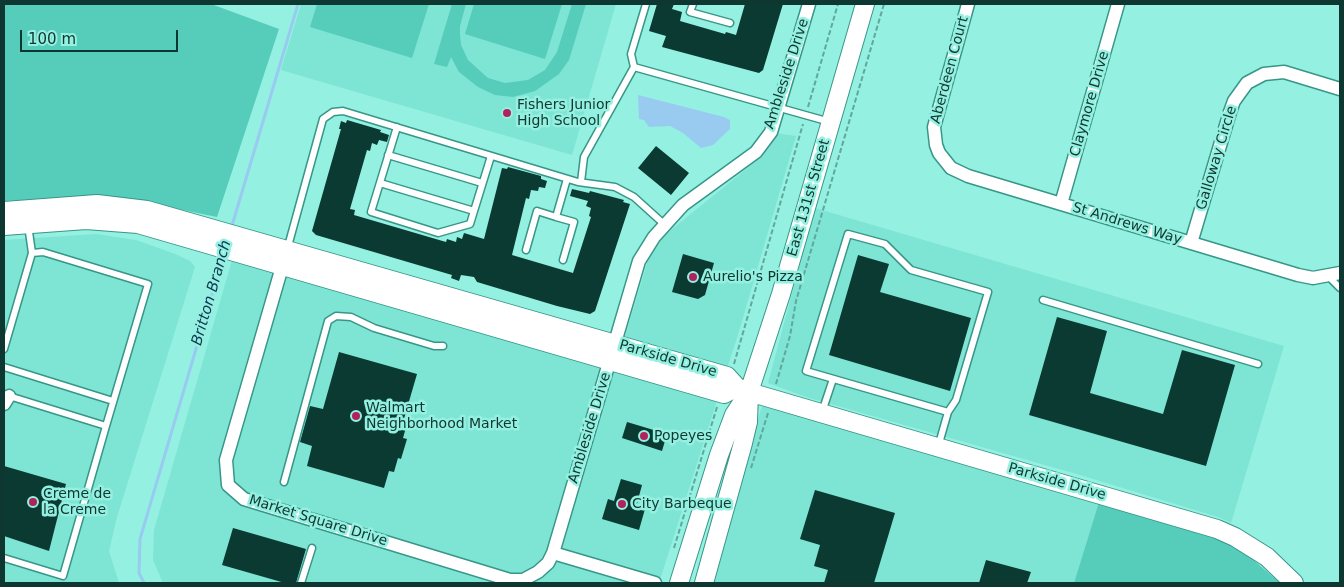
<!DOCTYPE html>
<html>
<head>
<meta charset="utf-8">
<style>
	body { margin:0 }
	#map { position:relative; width:1344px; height:587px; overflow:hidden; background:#94f0e0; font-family:"DejaVu Sans",sans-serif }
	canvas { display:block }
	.frame { position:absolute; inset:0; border:5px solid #0f3731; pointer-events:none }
	.scale { position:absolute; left:20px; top:30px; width:158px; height:22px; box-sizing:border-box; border:2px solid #0f3731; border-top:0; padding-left:6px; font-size:15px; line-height:18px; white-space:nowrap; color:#0f3731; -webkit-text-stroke:4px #94f0e0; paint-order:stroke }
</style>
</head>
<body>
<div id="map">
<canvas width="1344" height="587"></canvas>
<div class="frame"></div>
<div class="scale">100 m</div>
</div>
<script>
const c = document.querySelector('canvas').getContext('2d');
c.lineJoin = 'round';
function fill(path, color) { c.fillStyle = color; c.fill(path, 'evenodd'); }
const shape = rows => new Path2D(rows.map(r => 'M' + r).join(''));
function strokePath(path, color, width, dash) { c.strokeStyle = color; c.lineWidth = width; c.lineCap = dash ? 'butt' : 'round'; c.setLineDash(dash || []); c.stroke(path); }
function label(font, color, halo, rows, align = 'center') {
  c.font = font + ' "DejaVu Sans",sans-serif'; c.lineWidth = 5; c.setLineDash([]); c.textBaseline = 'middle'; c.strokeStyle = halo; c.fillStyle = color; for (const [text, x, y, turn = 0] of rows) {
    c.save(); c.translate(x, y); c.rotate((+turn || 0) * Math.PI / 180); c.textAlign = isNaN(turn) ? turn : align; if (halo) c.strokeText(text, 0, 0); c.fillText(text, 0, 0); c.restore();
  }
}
const built = shape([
	[301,4,616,4,572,155,281,70],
	[775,133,796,136,740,328,659,583,163,583,153,560,154,530,237,243,619,356,649,257,666,234,755,162],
	[815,208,1284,346,1231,523,1221,518,1080,475,806,397,768,383],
	[96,234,136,240,175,254,190,261,195,267,117,517,109,551,119,583,4,583,4,240],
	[762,406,850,429,1099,502,1074,583,710,583]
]);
const green = shape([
	[4,4,211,4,279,29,217,217,119,197,86,196,4,201],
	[317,4,429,4,412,58,310,27],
	[452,4,466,4,460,26,460,35,461,45,468,60,488,78,505,83,528,80,545,70,557,52,572,4,586,4,569,60,559,74,535,91,513,97,495,95,478,87,459,72,451,57,447,67,434,64],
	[474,4,562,4,545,59,465,34],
	[1099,502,1218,539,1242,550,1280,583,1074,583]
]);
const water = shape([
	[638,95,724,117,730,120,730,129,713,145,701,148,683,133,670,126,649,127,644,120,639,119]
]);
const stream = shape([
	[231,229,298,4],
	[144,583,139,573,140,539,224,254]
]);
const building = shape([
	[657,4,674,4,672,9,682,12,680,21,725,34,726,32,736,35,745,4,783,4,763,70,759,73,662,47,666,36,649,31],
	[347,120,381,130,380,132,389,135,387,142,379,140,377,145,372,143,370,151,367,150,350,209,355,210,354,215,446,242,447,239,456,242,457,237,462,239,464,233,484,239,502,168,507,169,508,167,541,176,541,179,547,181,545,188,539,187,538,191,531,190,529,199,526,198,512,255,573,273,591,217,589,216,591,208,586,206,588,201,570,196,572,189,589,193,590,191,624,200,623,202,630,204,595,311,590,314,557,306,477,282,474,277,461,275,459,281,451,278,452,275,316,235,312,231,341,129,339,129,341,121,346,123],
	[656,146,689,173,671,195,638,168],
	[683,254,714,263,705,295,698,299,672,292],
	[858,255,889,264,880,292,971,318,950,391,829,355],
	[1057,317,1107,331,1090,393,1163,414,1182,350,1235,365,1206,466,1029,415],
	[339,352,417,374,403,422,407,424,403,438,407,439,401,459,398,458,394,472,389,471,384,488,307,466,312,446,300,442,310,406,323,409],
	[627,422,667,434,662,451,622,438],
	[4,466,66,484,49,551,4,536],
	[621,479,642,485,636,507,645,509,639,530,602,519,608,499,614,501],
	[815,490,895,513,874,583,824,583,828,570,814,566,820,545,800,539],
	[233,528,306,549,296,583,285,583,222,565],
	[986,560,1031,572,1027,583,979,583]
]);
const path = shape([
	[808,107,838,4],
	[734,364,803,124],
	[776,384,790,336,796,301,884,4],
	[751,468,768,413],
	[674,548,717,407]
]);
const lane = shape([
	[693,4,690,12,730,23],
	[634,67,631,54,646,4],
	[397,127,371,212,438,233,470,224,491,156],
	[388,155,482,183],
	[581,182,584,157,634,67,830,122],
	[380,183,474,211],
	[556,217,574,222,563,260],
	[28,225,32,253,43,252,148,284,106,426],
	[287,250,323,119,333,112,343,111,578,182,615,187,634,197,665,225],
	[526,250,537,211,556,217,567,179],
	[1328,276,1340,288],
	[1043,300,1258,364],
	[4,349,32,253],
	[4,367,113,401],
	[822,412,833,379],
	[938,447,948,412,956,400,988,292,911,270,885,244,848,234,806,371,948,412],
	[284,482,328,321,336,316,351,317,374,328,434,346,443,346],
	[4,558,63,576,106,426,9,396],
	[301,583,312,548]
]);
const street = shape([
	[968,4,934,127,936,145,939,153,951,168,968,176,1298,275,1313,278,1340,273],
	[1061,204,1118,4],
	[1191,243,1230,112,1234,101,1247,83,1264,74,1284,72,1340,89],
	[284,260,226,460,228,485,244,499,510,580,523,580,538,572,548,563,553,553,639,261,654,237,683,205,756,152,771,132,809,4],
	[4,404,9,396],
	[553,553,655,583]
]);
const secondary = shape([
	[4,211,97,204,147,210,727,376,737,387,749,392,1217,529,1235,537,1267,557,1294,583],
	[4,226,86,220,138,224,724,394,737,387],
	[679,583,719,455,734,415,749,392,781,294,865,4],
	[704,583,743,443,748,422,749,392]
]);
const markers = [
	[507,113,5,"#af225d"],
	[693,277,5,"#af225d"],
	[356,416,5,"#af225d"],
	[644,436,5,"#af225d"],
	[33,502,5,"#af225d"],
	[622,504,5,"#af225d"]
];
const streetNames = [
	["Aberdeen Court",950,70,-75],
	["Ambleside Drive",787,74,-72],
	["Claymore Drive",1090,104,-74],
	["Galloway Circle",1217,158,-73],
	["East 131st Street",809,198,-74],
	["St Andrews Way",1127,224,17],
	["Parkside Drive",668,359,16],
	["Ambleside Drive",590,428,-73],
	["Parkside Drive",1057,482,16],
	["Market Square Drive",318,521,17]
];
const poiNames = [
	["Fishers Junior",517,105],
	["High School",517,121],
	["Aurelio's Pizza",703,277],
	["Walmart",366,408],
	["Neighborhood Market",366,424],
	["Popeyes",654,436],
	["Creme de",43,494],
	["la Creme",43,510],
	["City Barbeque",632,504]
];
const waterNames = [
	["Britton Branch",212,293,-74]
];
fill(built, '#7ee4d3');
fill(green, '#55cdba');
fill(water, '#99cbf1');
strokePath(stream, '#99cbf1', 3);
fill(building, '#0b3a33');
strokePath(lane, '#379688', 9);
strokePath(street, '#379688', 15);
strokePath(secondary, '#379688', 20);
strokePath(path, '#60a89c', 2, [5, 2.5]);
strokePath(lane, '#fff', 6);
strokePath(street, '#fff', 12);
strokePath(secondary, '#fff', 18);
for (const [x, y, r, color] of markers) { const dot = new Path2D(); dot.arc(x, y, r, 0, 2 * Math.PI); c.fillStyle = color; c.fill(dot); strokePath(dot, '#94f0e0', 2); }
label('14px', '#0f3731', '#94f0e0', streetNames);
label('14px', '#0f3731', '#94f0e0', poiNames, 'left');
label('italic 15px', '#113851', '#94f0e0', waterNames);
</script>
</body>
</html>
